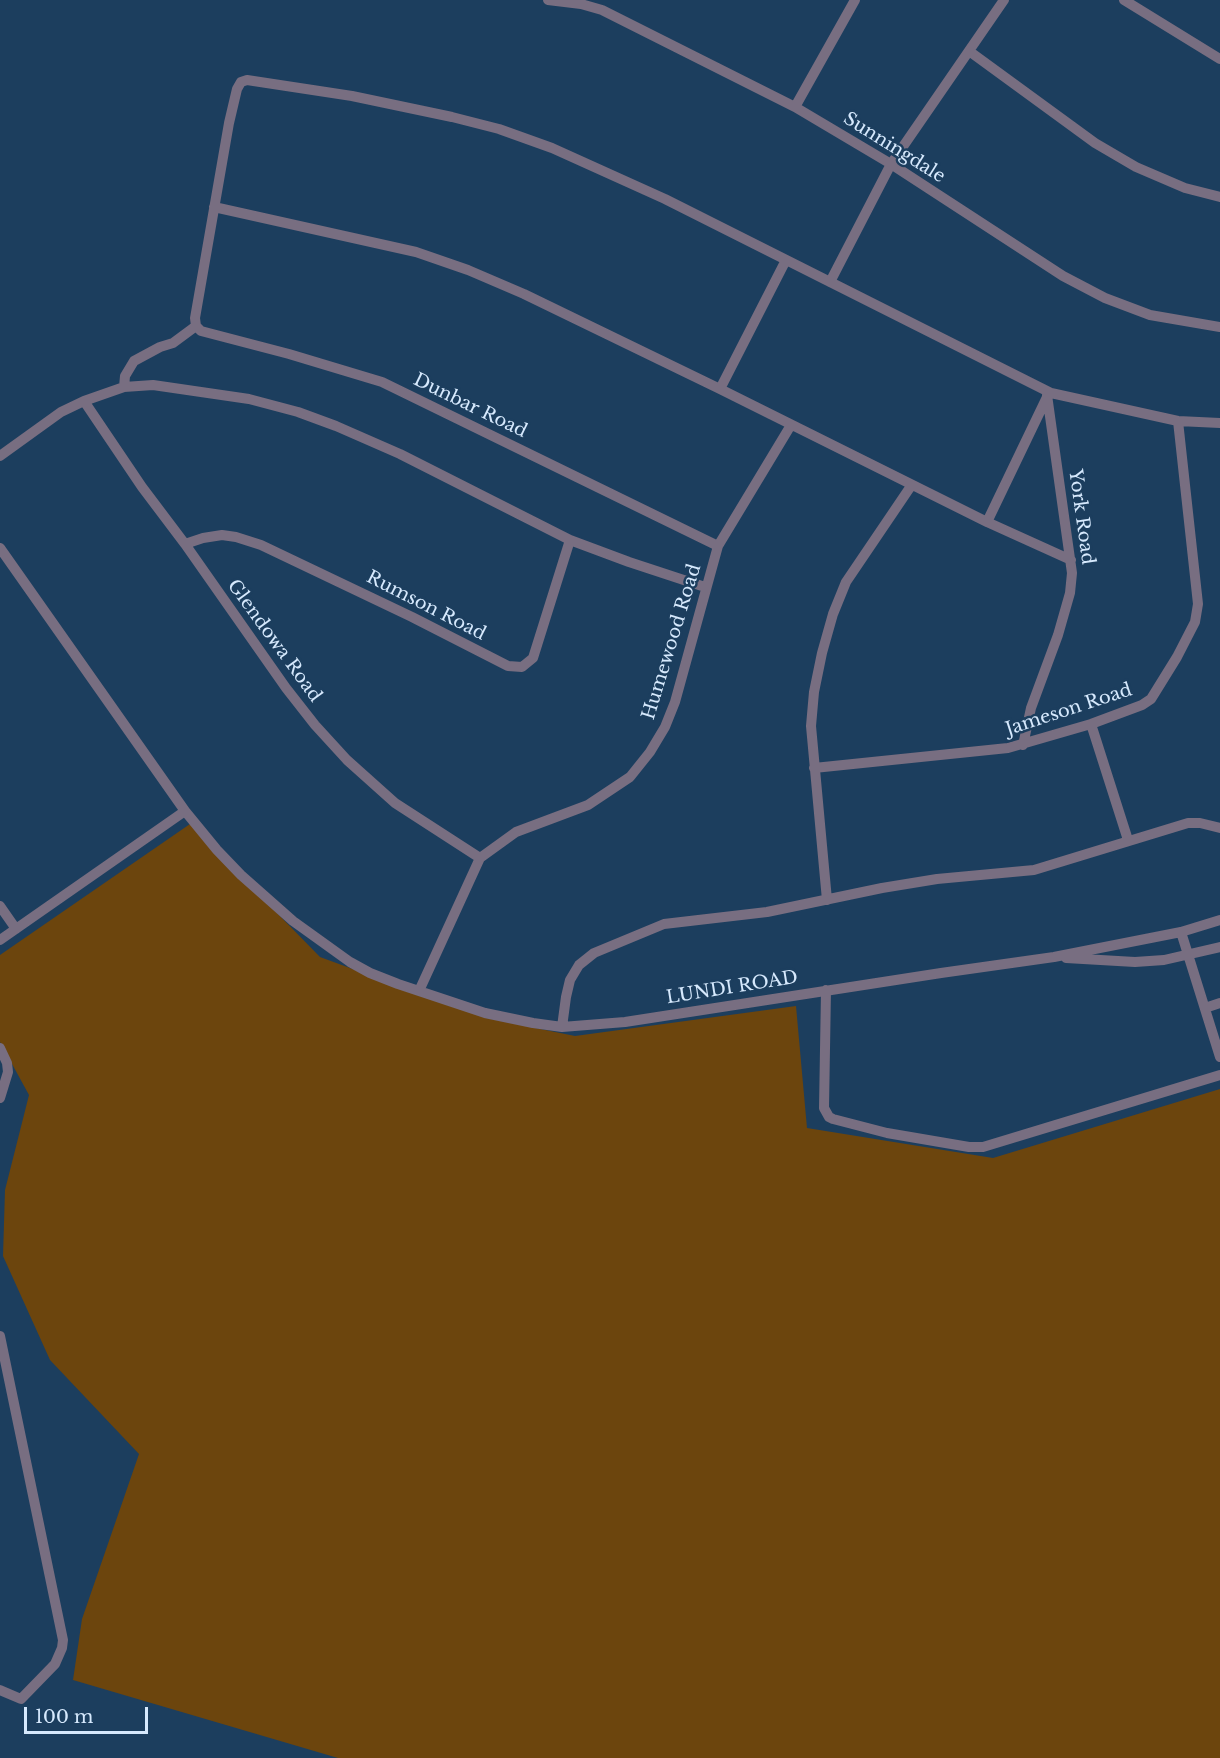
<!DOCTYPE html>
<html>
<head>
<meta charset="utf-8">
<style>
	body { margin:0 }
	#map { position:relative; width:1220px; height:1758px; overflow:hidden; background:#1c3e5e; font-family:"Libre Baskerville",serif }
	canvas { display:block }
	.scale { position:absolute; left:24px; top:1707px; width:124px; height:27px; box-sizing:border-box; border:3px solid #d6e9fd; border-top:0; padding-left:8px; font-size:18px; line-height:21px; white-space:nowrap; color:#d6e9fd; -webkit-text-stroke:4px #1c3e5e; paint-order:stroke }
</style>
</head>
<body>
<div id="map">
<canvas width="1220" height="1758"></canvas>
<div class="scale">100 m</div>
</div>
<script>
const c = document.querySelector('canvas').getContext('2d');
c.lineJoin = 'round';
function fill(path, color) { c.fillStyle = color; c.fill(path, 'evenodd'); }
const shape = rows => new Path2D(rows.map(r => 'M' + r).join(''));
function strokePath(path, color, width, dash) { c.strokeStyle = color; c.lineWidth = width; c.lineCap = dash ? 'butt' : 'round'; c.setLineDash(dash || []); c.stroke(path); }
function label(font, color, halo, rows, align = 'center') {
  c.font = font + ' "Libre Baskerville",serif'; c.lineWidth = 5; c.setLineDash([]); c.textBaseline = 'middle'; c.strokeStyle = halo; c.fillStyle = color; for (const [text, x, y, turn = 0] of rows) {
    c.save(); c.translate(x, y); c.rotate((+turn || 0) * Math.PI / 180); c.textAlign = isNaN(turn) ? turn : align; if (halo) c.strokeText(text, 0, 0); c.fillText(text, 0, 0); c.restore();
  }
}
const green = shape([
	[190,824,320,957,486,1018,575,1036,796,1006,807,1128,993,1158,1220,1089,1220,1758,338,1758,73,1680,82,1619,139,1454,50,1360,3,1256,5,1190,29,1095,0,1042,0,955]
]);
const minor = shape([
	[548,0,581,4,602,10,795,107,891,164,1063,276,1105,298,1150,315,1220,327],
	[1124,0,1220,59],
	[969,51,1095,143,1136,167,1185,188,1220,197],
	[795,107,855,0],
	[214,207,416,252,468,270,524,294,720,389,987,522],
	[830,282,891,164,1004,0],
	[196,326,195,318,229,123,237,89,241,82,247,80,352,96,452,117,499,129,552,148,665,199,1051,393,1178,421,1220,423],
	[196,326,201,331,289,354,382,382,718,546],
	[124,387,125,376,134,361,160,347,173,343,196,326],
	[720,389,786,260],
	[1048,395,987,522,1071,560],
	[84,401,142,487,185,544,286,688,315,725,347,760,395,803,480,858],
	[0,456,61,412,84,401,124,387,153,385,249,399,298,412,336,426,400,454,570,540,629,562,705,587],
	[185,544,203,538,222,535,236,537,261,545,412,617,508,666,522,667,533,658,570,540],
	[0,548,185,811,217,850,241,875,293,921,350,962,370,973,398,984,485,1013,533,1023,562,1027,625,1022,941,973,1054,957,1181,932,1220,920],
	[1091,724,1128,840],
	[1023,745,1031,708,1058,635,1070,593,1072,573,1047,395],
	[814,768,1008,748,1091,724,1142,705,1151,699,1177,657,1195,622,1198,604,1178,421],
	[827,900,811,726,814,692,822,653,833,614,846,582,911,486],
	[0,906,16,929],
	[1181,932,1220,1057],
	[0,940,185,811],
	[1066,958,1135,962,1164,960,1220,947],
	[826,990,824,1108,829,1117,833,1119,887,1133,969,1147,983,1147,1220,1075],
	[419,991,480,858,516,832,588,805,630,777,650,752,665,727,675,702,718,546,791,425],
	[1205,1008,1220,1003],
	[562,1027,566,997,570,980,579,965,594,953,664,924,767,912,882,888,937,879,1034,870,1188,823,1200,823,1220,828],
	[0,1048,7,1063,8,1072,0,1098],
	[0,1336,63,1640,62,1648,55,1664,21,1699,0,1690]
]);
const streetNames = [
	["Sunningdale",894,148,32],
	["Dunbar Road",470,406,26],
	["York Road",1081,517,82],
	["Rumson Road",426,606,27],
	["Glendowa Road",274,641,54],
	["Humewood Road",672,642,-73],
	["Jameson Road",1069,710,-18],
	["LUNDI ROAD",732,988,-9]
];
fill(green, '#6c450d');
strokePath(minor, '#786e81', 10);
label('18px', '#d6e9fd', '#1c3e5e', streetNames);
</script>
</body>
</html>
